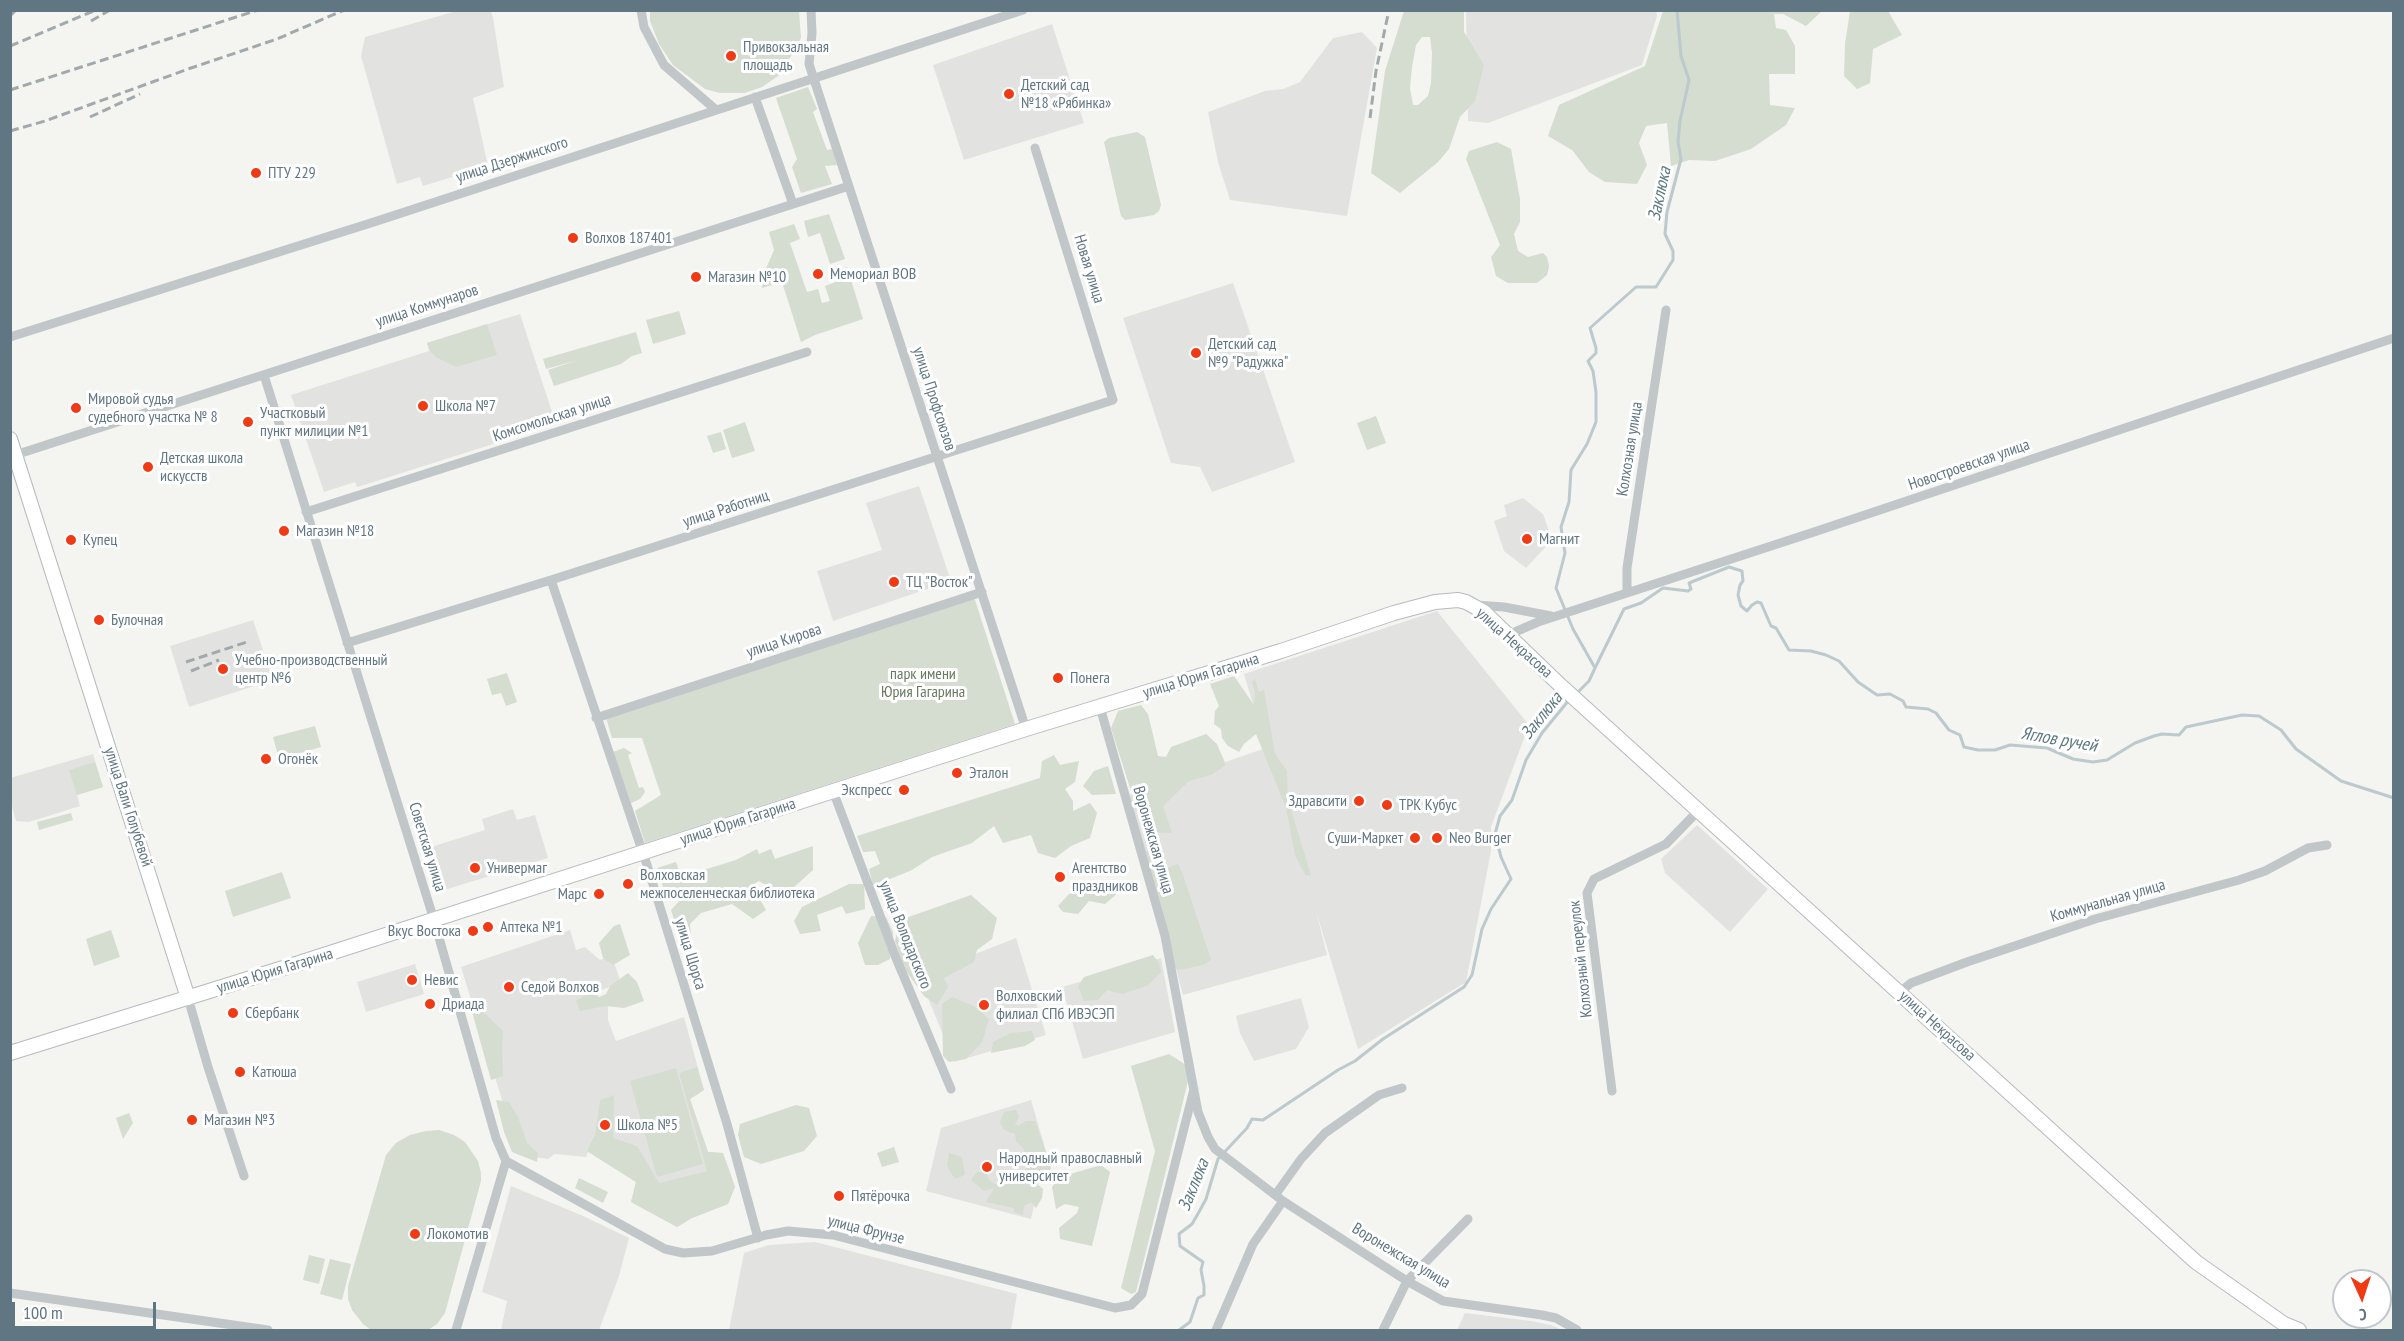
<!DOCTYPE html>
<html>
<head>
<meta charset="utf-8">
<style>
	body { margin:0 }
	#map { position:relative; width:2404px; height:1341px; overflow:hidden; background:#f4f4f0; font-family:"PT Sans Narrow",sans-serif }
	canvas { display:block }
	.frame { position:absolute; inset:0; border:12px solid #617683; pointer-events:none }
	.north { position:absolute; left:2332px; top:1269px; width:60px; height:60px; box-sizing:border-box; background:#fff; border:2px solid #c0c8cd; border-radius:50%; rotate:177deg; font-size:16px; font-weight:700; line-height:24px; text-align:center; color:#617683 }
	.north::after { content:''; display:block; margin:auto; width:21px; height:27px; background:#ef3a15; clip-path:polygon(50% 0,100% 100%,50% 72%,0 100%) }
	.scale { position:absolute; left:12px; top:1302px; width:144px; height:27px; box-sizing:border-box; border:3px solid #617683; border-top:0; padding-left:8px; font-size:18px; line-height:21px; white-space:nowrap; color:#617683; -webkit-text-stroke:4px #fff; paint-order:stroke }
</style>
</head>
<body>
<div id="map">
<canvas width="2404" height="1341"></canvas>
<div class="frame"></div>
<div class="north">С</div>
<div class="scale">100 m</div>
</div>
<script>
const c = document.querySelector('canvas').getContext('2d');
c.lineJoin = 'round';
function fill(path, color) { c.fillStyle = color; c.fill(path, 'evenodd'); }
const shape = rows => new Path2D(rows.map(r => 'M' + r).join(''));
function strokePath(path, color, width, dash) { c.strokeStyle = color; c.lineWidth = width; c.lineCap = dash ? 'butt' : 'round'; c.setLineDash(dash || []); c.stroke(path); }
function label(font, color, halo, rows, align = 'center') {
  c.font = font + ' "PT Sans Narrow",sans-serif'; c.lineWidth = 6; c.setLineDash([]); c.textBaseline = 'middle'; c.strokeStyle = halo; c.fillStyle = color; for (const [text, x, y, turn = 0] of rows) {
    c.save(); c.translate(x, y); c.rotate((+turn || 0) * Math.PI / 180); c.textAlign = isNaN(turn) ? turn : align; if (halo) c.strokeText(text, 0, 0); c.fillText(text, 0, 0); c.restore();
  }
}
const built = shape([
	[1656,10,1657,16,1642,65,1488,123,1468,121,1466,11],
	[457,11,491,11,493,18,504,87,473,98,488,166,423,186,420,177,397,184,361,56,365,37],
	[1052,24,1084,123,964,160,933,65],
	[1362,32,1377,48,1347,216,1230,200,1218,162,1208,112,1265,91,1283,89,1300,82,1333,38],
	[1233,283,1295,462,1212,492,1200,467,1171,463,1123,318],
	[520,314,556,424,361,486,357,487,355,482,324,492,291,395,429,351,427,343],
	[919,486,951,581,833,621,817,571,882,550,866,503],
	[1523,498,1543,514,1552,540,1526,568,1504,551,1494,521,1507,516,1504,505],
	[1437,611,1529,725,1491,827,1491,851,1466,982,1358,1049,1316,911,1327,955,1183,995,1129,795,1266,748,1244,674],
	[253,620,273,680,189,707,170,646],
	[93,754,103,787,77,795,80,806,29,822,16,821,11,802,10,778],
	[513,809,517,820,535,815,548,858,441,891,428,848,485,830,482,819],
	[1697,825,1768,889,1730,932,1665,873,1661,859],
	[570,930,576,950,585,947,600,960,612,956,621,983,579,998,582,1009,608,1002,608,1020,616,1041,684,1017,704,1090,690,1099,708,1152,723,1153,735,1187,728,1204,692,1218,677,1227,631,1202,636,1182,588,1152,586,1157,555,1154,548,1159,519,1155,461,967],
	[1016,938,1046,1035,954,1062,919,976],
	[1161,958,1175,1032,1083,1059,1062,987],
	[415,964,424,994,366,1012,357,982],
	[1301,998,1309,1027,1296,1049,1254,1061,1240,1033,1236,1016],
	[1031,1100,1046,1151,1031,1219,926,1191,941,1128],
	[511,1186,581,1215,629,1238,619,1276,599,1330,501,1330,507,1301,482,1292],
	[815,1242,1017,1294,1011,1330,729,1330,744,1253,769,1245],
	[1465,1313,1531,1321,1551,1325,1562,1330,1457,1330]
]);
const green = shape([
	[650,11,799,11,801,38,781,74,762,87,744,93,720,93,705,89,673,65,659,44,650,21],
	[1404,11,1464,11,1464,32,1484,65,1475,101,1460,117,1449,149,1438,162,1400,193,1371,173,1385,71],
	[1422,37,1430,37,1432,53,1431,83,1428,96,1418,105,1413,105,1410,88,1412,67,1416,45],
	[1663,11,1822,11,1806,26,1783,14,1774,14,1776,28,1786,30,1795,46,1795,74,1769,74,1770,105,1795,108,1786,125,1751,149,1715,161,1689,160,1671,166,1667,123,1646,126,1639,143,1647,165,1637,184,1605,182,1589,172,1572,150,1548,136,1559,105,1645,66],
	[1850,11,1888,11,1902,35,1873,49,1870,83,1857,89,1844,76,1845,44],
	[808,87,817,109,813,112,827,150,833,149,837,165,825,166,832,184,801,193,792,167,797,159,776,98],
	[1137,132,1145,137,1161,205,1159,211,1154,215,1125,220,1121,216,1104,142,1109,138],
	[1497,142,1511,149,1520,199,1520,222,1514,234,1518,251,1528,257,1543,253,1547,257,1549,266,1547,275,1537,283,1508,283,1496,276,1491,257,1500,245,1466,159,1469,151],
	[829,214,845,259,830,264,820,233,808,237,804,221],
	[794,224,800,239,790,243,807,292,818,289,822,303,830,301,825,286,836,282,833,272,847,267,863,319,815,335,801,342,782,282,762,288,762,278,774,250,769,232],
	[679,311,686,334,653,344,646,320],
	[487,324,497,355,456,367,436,357,430,351,427,343],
	[636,332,642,353,632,356,621,364,554,386,548,370,578,360,546,369,543,359],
	[1376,416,1386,443,1367,450,1357,423],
	[745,422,755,451,732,458,723,430],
	[721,432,726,449,713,453,707,436],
	[974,597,1015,724,645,843,635,811,661,795,642,738,612,738,606,718],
	[507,673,517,702,506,706,501,693,492,695,487,679],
	[1234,676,1254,705,1255,693,1252,682,1255,679,1259,692,1264,690,1275,754,1287,771,1288,800,1311,875,1306,876,1295,855,1286,808,1256,734,1244,744,1239,752,1228,746,1222,738,1221,729,1214,724,1215,711,1219,706,1210,684],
	[1141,705,1148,714,1158,756,1166,757,1171,747,1206,734,1217,744,1226,765,1211,775,1189,781,1163,806,1172,833,1144,832,1111,728,1118,711],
	[315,726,321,747,279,759,273,737],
	[624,748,632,753,628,755,639,788,643,787,645,792,640,799,631,803,613,752],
	[1054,755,1060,765,1079,761,1075,782,1065,789,1073,801,1073,811,1090,803,1097,813,1090,838,1071,846,1055,858,1038,853,1031,835,1003,843,994,826,972,843,932,857,912,870,873,886,869,869,880,864,875,851,863,852,857,836,1040,778,1042,761],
	[95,762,103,787,77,795,69,770],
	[1108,766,1116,794,1092,795,1083,786,1094,771],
	[71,813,73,820,39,830,37,822],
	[813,846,813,870,792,889,776,891,759,881,752,885,766,910,753,919,732,904,701,913,690,924,693,962,688,962,671,910,682,898,666,896,657,868,676,862,681,877,736,860,757,849,759,854,771,849,775,859],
	[1155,848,1165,869,1178,864,1182,872,1211,960,1203,965,1179,970,1175,968,1159,897,1146,852],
	[282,872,291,898,233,917,225,891],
	[1111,880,1119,885,1119,892,1105,904,1089,901,1078,914,1063,912,1058,906,1069,894],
	[849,884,864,884,865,909,846,914,842,906,817,915,821,931,800,934,794,921,802,907],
	[971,895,997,918,992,939,977,950,974,962,944,978,948,987,937,1005,924,996,904,968,895,941,900,920],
	[871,916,886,917,893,932,890,959,878,965,865,965,858,943],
	[620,924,630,955,613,965,603,958,599,943,614,926],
	[111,930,120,957,94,966,86,939],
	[1153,955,1159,963,1161,972,1147,986,1122,994,1107,990,1098,1000,1084,1001,1078,986,1084,977],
	[628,973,637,982,644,1001,624,1008,606,1006,580,1011,576,1001,592,990,599,997,606,994,610,986],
	[952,997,974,1006,989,1019,982,1042,966,1059,949,1062,943,1056,942,1004],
	[484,1003,484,1013,503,1031,502,1046,503,1076,491,1080,471,1008],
	[1032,1031,1035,1040,1025,1046,991,1053,993,1042,1011,1033],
	[1169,1054,1186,1065,1188,1081,1136,1292,1131,1294,1121,1288,1155,1151,1131,1066],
	[697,1067,704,1090,690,1099,708,1152,723,1153,735,1187,728,1204,692,1218,677,1227,631,1202,636,1182,587,1151,595,1135,600,1100,614,1095,613,1138,637,1146,659,1183,707,1171,679,1073],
	[676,1068,703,1164,657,1177,630,1081],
	[496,1100,509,1102,518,1117,527,1143,538,1153,537,1162,512,1152,504,1132],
	[796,1105,809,1108,817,1136,804,1151,761,1164,744,1157,738,1135,740,1124],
	[1016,1110,1019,1117,1015,1124,1018,1126,1026,1121,1035,1121,1051,1166,1050,1174,1042,1173,1034,1179,1027,1177,1024,1149,1016,1141,1015,1134,1004,1130,1000,1122,1004,1112],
	[129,1113,133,1123,123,1139,116,1118],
	[439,1130,454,1135,465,1142,478,1161,481,1173,481,1181,445,1313,437,1324,428,1330,371,1330,363,1324,352,1310,348,1299,348,1286,386,1155,396,1143,410,1135,426,1131],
	[894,1147,899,1162,882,1167,877,1153],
	[949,1153,962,1157,965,1175,955,1179,947,1166],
	[1101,1165,1110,1172,1092,1246,1060,1239,1059,1228,1077,1213,1079,1207,1065,1204,1056,1209,1052,1187,1060,1177],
	[977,1172,985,1172,990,1181,997,1185,1006,1183,1008,1176,1019,1181,1036,1183,1043,1189,1042,1198,1036,1208,1031,1202,1024,1206,1023,1215,1014,1212,1014,1208,986,1202,994,1188,984,1191,971,1180],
	[579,1178,608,1192,603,1203,575,1188],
	[309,1255,325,1259,319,1284,303,1280],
	[330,1259,351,1264,342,1300,320,1294]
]);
const stream = shape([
	[1595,668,1624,609,1641,603,1663,588,1688,591,1691,589,1689,583,1729,567,1742,571,1743,581,1740,585,1738,595,1741,606,1747,611,1752,605,1757,602,1761,603,1771,626,1776,628,1789,650,1811,651,1826,655,1839,661,1858,682,1877,695,1890,694,1903,701,1906,707,1928,709,1936,713,1949,730,1960,735,1964,747,1978,750,1995,750,2010,745,2047,748,2073,759,2093,762,2107,760,2135,743,2154,736,2162,734,2179,735,2186,727,2242,715,2259,716,2281,730,2296,749,2341,781,2394,798],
	[1576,694,1589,681,1595,668,1573,629,1556,588,1565,553,1561,527,1569,502,1571,470,1587,444,1596,422,1596,392,1593,371,1588,361,1596,353,1596,348,1590,328,1636,287,1656,287,1673,260,1673,251,1665,234,1667,212,1681,159,1678,142,1680,121,1689,80,1681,56,1677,10],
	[1179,1330,1190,1322,1198,1298,1204,1295,1204,1286,1201,1270,1203,1262,1180,1246,1179,1234,1192,1224,1199,1212,1206,1199,1218,1159,1247,1128,1252,1119,1263,1120,1338,1070,1355,1061,1383,1039,1464,987,1472,975,1482,929,1491,909,1511,879,1501,857,1495,834,1500,816,1512,800,1526,760,1542,733,1569,700]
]);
const street = shape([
	[641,10,644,27,664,65,715,109],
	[811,10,812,33,809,64,1026,729],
	[755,97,793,204],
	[10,337,377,221,1023,10],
	[264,375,434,920,496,1138,506,1161,456,1330],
	[15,455,849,186],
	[306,512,807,352],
	[551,580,647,865,727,1124,758,1238],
	[1627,593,1627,568,1666,310],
	[1476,605,1504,607,1551,616],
	[1508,635,1538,622,1814,532,2394,338],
	[347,643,551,580,1113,400,1035,148],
	[1100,707,1165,936,1198,1112,1208,1137,1215,1149,1283,1201,1407,1281,1443,1301,1542,1315,1556,1318,1577,1330],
	[596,718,982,592],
	[833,791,896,958,951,1089],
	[1900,992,1911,983,1967,962,2095,919,2239,880,2265,871,2308,848,2327,845],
	[188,998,208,1067,244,1176],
	[1612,1091,1587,893,1594,879,1666,844,1699,810],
	[506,1161,665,1249,683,1253,712,1251,766,1235,788,1231,833,1235,1115,1308,1131,1305,1142,1294,1194,1089],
	[1276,1194,1301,1159,1325,1133,1379,1095,1402,1088],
	[10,1293,268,1330],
	[1216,1330,1253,1244,1283,1201],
	[1383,1330,1407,1281,1468,1219]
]);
const secondary = shape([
	[10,439,188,998],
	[10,1053,296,964,1026,729,1281,651,1394,613,1435,602,1458,600,1466,602,1484,612,1561,686,2196,1262,2284,1324,2299,1330]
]);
const rail = shape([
	[10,16,16,10],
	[91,21,110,10],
	[10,46,96,10],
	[10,90,258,10],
	[90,117,140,94],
	[1370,118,1376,71,1389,10],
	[10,131,45,121,191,68,277,39,344,10],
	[186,662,250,641],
	[191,671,219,660]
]);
const markers = [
	[731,56,6,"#ef3a15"],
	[1009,94,6,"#ef3a15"],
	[256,173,6,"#ef3a15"],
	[573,238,6,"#ef3a15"],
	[818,274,6,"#ef3a15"],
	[696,277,6,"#ef3a15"],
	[1196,353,6,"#ef3a15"],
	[423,406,6,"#ef3a15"],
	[76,408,6,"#ef3a15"],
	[248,422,6,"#ef3a15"],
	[148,467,6,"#ef3a15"],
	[284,531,6,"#ef3a15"],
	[1527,539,6,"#ef3a15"],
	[71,540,6,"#ef3a15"],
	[894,582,6,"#ef3a15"],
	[99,620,6,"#ef3a15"],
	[223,669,6,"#ef3a15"],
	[1058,678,6,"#ef3a15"],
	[266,759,6,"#ef3a15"],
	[957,773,6,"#ef3a15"],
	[904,790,6,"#ef3a15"],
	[1359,801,6,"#ef3a15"],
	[1387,805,6,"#ef3a15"],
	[1415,838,6,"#ef3a15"],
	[1437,838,6,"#ef3a15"],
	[475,868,6,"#ef3a15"],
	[1060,877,6,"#ef3a15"],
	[628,884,6,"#ef3a15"],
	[599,894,6,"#ef3a15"],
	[488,927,6,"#ef3a15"],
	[473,931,6,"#ef3a15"],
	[412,980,6,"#ef3a15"],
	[509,987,6,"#ef3a15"],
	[430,1004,6,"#ef3a15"],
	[984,1005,6,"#ef3a15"],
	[233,1013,6,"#ef3a15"],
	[240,1072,6,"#ef3a15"],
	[192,1120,6,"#ef3a15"],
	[605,1125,6,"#ef3a15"],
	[987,1167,6,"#ef3a15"],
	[839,1196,6,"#ef3a15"],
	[415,1234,6,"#ef3a15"]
];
const poiNames = [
	["Привокзальная",743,47],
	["площадь",743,65],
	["Детский сад",1021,85],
	["№18 «Рябинка»",1021,103],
	["ПТУ 229",268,173],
	["Волхов 187401",585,238],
	["Мемориал ВОВ",830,274],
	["Магазин №10",708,277],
	["Детский cад",1208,344],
	["№9 \"Радужка\"",1208,362],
	["Мировой судья",88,399],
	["судебного участка № 8",88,417],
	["Школа №7",435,406],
	["Участковый",260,413],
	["пункт милиции №1",260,431],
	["Детская школа",160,458],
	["искусств",160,476],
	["Магазин №18",296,531],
	["Магнит",1539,539],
	["Купец",83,540],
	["ТЦ \"Восток\"",906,582],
	["Булочная",111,620],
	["Учебно-производственный",235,660],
	["центр №6",235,678],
	["Понега",1070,678],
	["Огонёк",278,759],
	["Эталон",969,773],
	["Экспресс",892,790,"right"],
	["Здравсити",1347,801,"right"],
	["ТРК Кубус",1399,805],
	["Суши-Маркет",1403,838,"right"],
	["Neo Burger",1449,838],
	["Универмаг",487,868],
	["Агентство",1072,868],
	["праздников",1072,886],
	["Волховская",640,875],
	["межпоселенческая библиотека",640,893],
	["Марс",587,894,"right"],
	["Аптека №1",500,927],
	["Вкус Востока",461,931,"right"],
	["Невис",424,980],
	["Седой Волхов",521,987],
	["Волховский",996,996],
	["филиал СПб ИВЭСЭП",996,1014],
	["Дриада",442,1004],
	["Сбербанк",245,1013],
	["Катюша",252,1072],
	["Магазин №3",204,1120],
	["Школа №5",617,1125],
	["Народный православный",999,1158],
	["университет",999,1176],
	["Пятёрочка",851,1196],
	["Локомотив",427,1234]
];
const streetNames = [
	["улица Дзержинского",512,160,-18],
	["Новая улица",1089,269,73],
	["улица Коммунаров",427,306,-18],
	["улица Профсоюзов",934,399,72],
	["Комсомольская улица",552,418,-18],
	["Колхозная улица",1630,449,-81],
	["Новостроевская улица",1969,465,-19],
	["улица Работниц",726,509,-18],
	["улица Кирова",784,641,-18],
	["улица Некрасова",1514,643,42],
	["улица Юрия Гагарина",1201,676,-17],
	["улица Вали Голубевой",128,807,72],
	["улица Юрия Гагарина",738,822,-18],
	["Воронежская улица",1153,840,74],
	["Советская улица",427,847,73],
	["Коммунальная улица",2108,901,-16],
	["улица Володарского",905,935,68],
	["улица Щорса",690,954,73],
	["Колхозный переулок",1581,959,-96],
	["улица Юрия Гагарина",275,971,-17],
	["улица Некрасова",1937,1026,42],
	["улица Фрунзе",866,1230,14],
	["Воронежская улица",1401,1256,31]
];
const parkNames = [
	["парк имени",923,674],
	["Юрия Гагарина",923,692]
];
const waterNames = [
	["Заклюка",1660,194,-78],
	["Заклюка",1542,716,-51],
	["Яглов ручей",2059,740,10],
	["Заклюка",1194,1185,-68]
];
fill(built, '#e2e3e1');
fill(green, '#d5dcd0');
strokePath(stream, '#bcc9cd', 3);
strokePath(secondary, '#b5bbbf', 16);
strokePath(street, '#c1c6c8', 9);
strokePath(secondary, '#fff', 14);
strokePath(rail, '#a1a9ad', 3, [9, 4.5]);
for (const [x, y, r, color] of markers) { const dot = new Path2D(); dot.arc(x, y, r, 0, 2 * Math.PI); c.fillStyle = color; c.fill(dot); strokePath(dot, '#fff', 2); }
label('16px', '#617683', '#fff', poiNames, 'left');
label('16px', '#617683', '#fff', streetNames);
label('16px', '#677a60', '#fff', parkNames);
label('italic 18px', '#5c7981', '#fff', waterNames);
</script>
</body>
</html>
